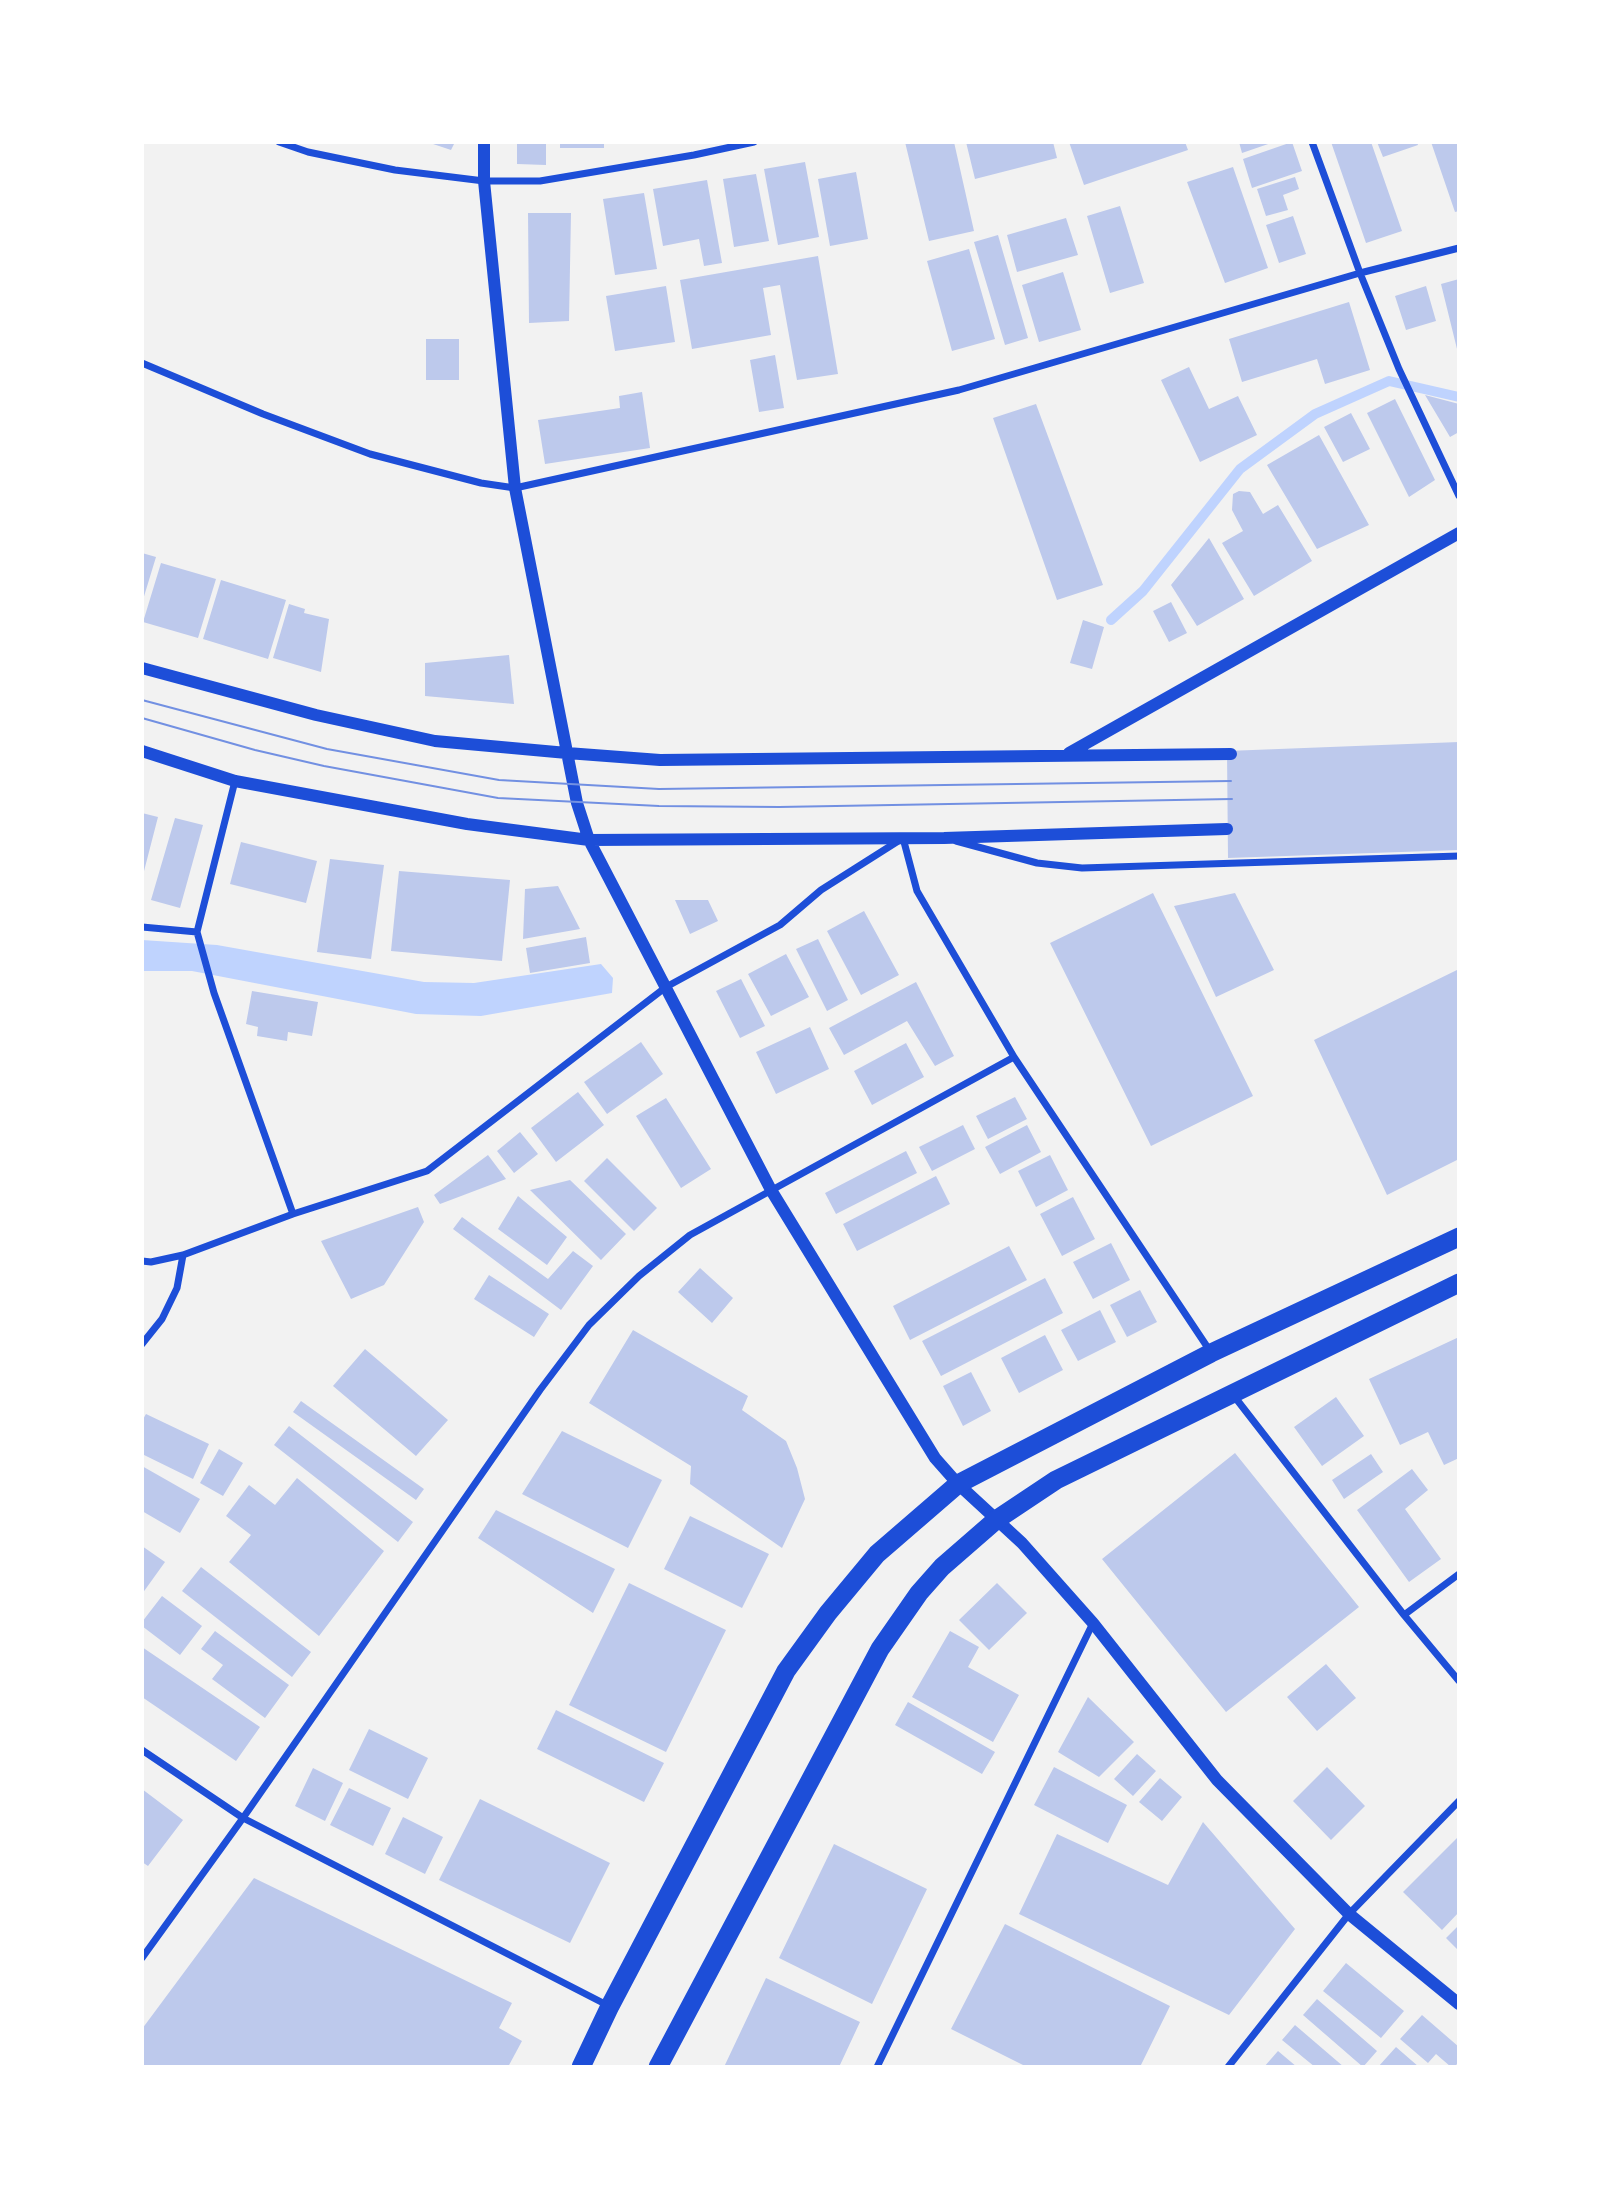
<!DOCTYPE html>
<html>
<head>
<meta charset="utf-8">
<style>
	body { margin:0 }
	#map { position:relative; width:1601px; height:2209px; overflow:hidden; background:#f2f2f2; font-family:"Roboto Condensed",sans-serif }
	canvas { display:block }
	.frame { position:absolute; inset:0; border:144px solid #fff; pointer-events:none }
</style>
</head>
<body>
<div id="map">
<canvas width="1601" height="2209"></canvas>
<div class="frame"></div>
</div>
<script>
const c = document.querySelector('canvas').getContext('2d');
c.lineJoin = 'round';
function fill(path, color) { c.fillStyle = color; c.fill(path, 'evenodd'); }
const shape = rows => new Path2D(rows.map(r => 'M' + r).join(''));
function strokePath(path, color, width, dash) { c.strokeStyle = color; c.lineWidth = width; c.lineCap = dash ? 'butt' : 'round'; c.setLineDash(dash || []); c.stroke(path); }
const water = shape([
	[142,940,217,945,424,982,474,983,601,964,613,978,612,993,481,1016,416,1014,192,971,142,971]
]);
const stream = shape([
	[1111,620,1143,591,1240,469,1315,414,1389,381,1459,397]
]);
const building = shape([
	[427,142,455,142,451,150],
	[517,142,546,142,546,165,517,164],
	[560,142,604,142,604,148,560,148],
	[905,142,954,142,974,231,929,241],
	[966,142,1053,142,1057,158,975,179],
	[1069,142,1185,142,1188,150,1084,185],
	[1239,142,1274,142,1242,153],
	[1292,142,1302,171,1252,188,1243,159],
	[1331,142,1371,142,1402,231,1366,243],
	[1377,142,1417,142,1418,145,1383,157],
	[1431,142,1459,142,1459,211,1455,212],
	[805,162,819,237,778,245,764,169],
	[1233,167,1268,268,1225,283,1187,182],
	[856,172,868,239,830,246,818,179],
	[756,174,769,241,734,247,723,179],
	[1295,177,1299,189,1283,195,1288,210,1266,216,1257,189],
	[707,180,722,263,704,266,699,239,663,246,653,189],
	[644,193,657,269,615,275,603,199],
	[1120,206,1144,283,1110,293,1087,216],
	[528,213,571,213,569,321,529,323],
	[1293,216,1306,254,1279,263,1266,225],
	[1066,218,1078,255,1017,272,1007,235],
	[998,235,1028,338,1005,345,974,242],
	[969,249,995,339,952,351,927,261],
	[818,256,838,374,797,380,780,285,763,288,771,335,692,349,680,280],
	[1063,272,1081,330,1039,342,1022,285],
	[1459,279,1459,352,1458,353,1441,284],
	[666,286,675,342,615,351,606,296],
	[1426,286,1436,321,1406,330,1395,296],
	[1349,302,1370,370,1325,384,1317,359,1242,382,1229,339],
	[426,339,459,339,459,380,426,380],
	[775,355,784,408,759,412,750,360],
	[1189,367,1209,409,1238,396,1257,435,1200,462,1161,380],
	[642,392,650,448,545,464,538,420,620,408,619,396],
	[1425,395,1459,404,1459,432,1450,437],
	[1395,399,1435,480,1409,497,1367,413],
	[1036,404,1103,585,1057,600,993,418],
	[1351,413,1370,449,1343,462,1324,427],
	[1319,435,1369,525,1317,549,1267,465],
	[1239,491,1250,492,1263,514,1278,505,1312,561,1254,596,1222,543,1243,531,1232,510,1233,494],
	[1209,538,1244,599,1197,626,1171,585],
	[142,553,156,557,142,603],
	[161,563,216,579,198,638,143,622],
	[221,580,286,600,268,659,203,639],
	[1171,602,1187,633,1169,642,1153,611],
	[289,604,305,609,304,613,329,619,321,672,273,658],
	[1083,620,1104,627,1092,669,1070,663],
	[509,655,514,704,425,696,425,663],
	[1459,742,1459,850,1228,858,1227,751],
	[142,813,158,817,143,875,142,875],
	[175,818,203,825,180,908,151,900],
	[241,842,317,861,306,903,230,884],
	[330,859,384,865,371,959,317,952],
	[399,871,510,880,502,961,391,951],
	[558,886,580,929,523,939,525,889],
	[1153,893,1253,1096,1151,1146,1050,943],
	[1235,893,1274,970,1216,997,1174,906],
	[675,900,708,900,718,921,690,934],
	[864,911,899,975,861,995,827,931],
	[586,937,590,963,530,973,526,948],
	[818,939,848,1000,827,1011,796,949],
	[786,954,809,997,771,1016,748,974],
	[1459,969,1459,1159,1387,1195,1314,1040],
	[741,979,765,1026,740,1038,716,991],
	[916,982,954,1056,935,1066,907,1021,844,1055,829,1028],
	[252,991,318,1002,312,1036,288,1032,287,1041,257,1036,258,1027,246,1024],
	[810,1027,829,1069,776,1094,756,1052],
	[641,1042,663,1074,607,1114,584,1082],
	[906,1043,924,1077,872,1105,854,1071],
	[578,1092,604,1125,556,1162,531,1128],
	[1015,1097,1027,1119,988,1139,976,1116],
	[666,1098,711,1169,681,1188,636,1116],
	[963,1125,975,1149,932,1171,919,1147],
	[1027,1125,1041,1152,1000,1174,985,1147],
	[520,1132,538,1154,514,1173,497,1151],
	[906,1151,917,1173,836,1214,825,1193],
	[488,1155,506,1179,440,1204,434,1195],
	[1050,1155,1068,1190,1036,1207,1018,1171],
	[607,1158,657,1208,634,1231,584,1181],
	[936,1176,950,1204,857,1251,843,1224],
	[570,1180,626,1234,601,1260,530,1190],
	[518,1196,567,1237,547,1265,498,1229],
	[1073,1197,1095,1239,1062,1256,1040,1214],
	[418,1207,424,1222,384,1285,351,1299,321,1241],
	[462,1217,548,1279,573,1251,593,1266,561,1310,453,1229],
	[1111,1243,1130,1280,1093,1299,1073,1262],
	[1009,1246,1027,1280,910,1340,893,1306],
	[700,1268,733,1298,712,1323,678,1292],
	[489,1275,549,1314,534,1337,474,1299],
	[1045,1278,1063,1313,941,1376,922,1341],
	[1140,1290,1157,1322,1127,1337,1110,1305],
	[1100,1310,1116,1342,1078,1361,1061,1330],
	[633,1330,748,1396,742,1410,786,1441,797,1468,805,1499,782,1548,690,1484,691,1466,589,1403],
	[1045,1335,1063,1370,1019,1393,1001,1358],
	[1459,1337,1459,1458,1444,1465,1428,1432,1400,1445,1369,1379],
	[365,1349,448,1420,416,1456,333,1386],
	[971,1372,991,1411,963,1426,943,1386],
	[1336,1397,1364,1436,1322,1466,1294,1427],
	[301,1401,424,1489,416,1500,293,1412],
	[146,1414,209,1444,193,1479,142,1454,142,1421],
	[289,1426,413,1522,398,1542,274,1445],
	[562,1431,662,1480,628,1548,522,1494],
	[219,1449,243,1463,223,1496,200,1483],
	[1235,1453,1359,1607,1226,1712,1102,1559],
	[1371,1454,1383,1472,1344,1499,1332,1480],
	[142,1466,200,1499,180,1533,142,1511],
	[1412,1469,1428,1490,1405,1509,1441,1559,1409,1582,1357,1510],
	[297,1478,384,1551,319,1636,229,1562,251,1535,226,1516,249,1485,275,1505],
	[496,1510,615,1569,593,1613,478,1538],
	[690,1516,769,1554,742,1608,664,1569],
	[142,1546,165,1562,142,1594],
	[201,1567,311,1652,292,1677,182,1591],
	[629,1583,726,1630,666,1752,569,1705],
	[997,1583,1027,1613,989,1650,959,1620],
	[162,1596,202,1626,180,1655,142,1626,142,1622],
	[215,1631,289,1685,265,1718,212,1679,223,1665,201,1649],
	[950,1631,979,1647,968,1667,1019,1695,993,1742,912,1697],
	[142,1647,260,1727,236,1761,142,1697],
	[1326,1664,1356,1698,1317,1731,1287,1697],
	[1088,1697,1134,1742,1099,1777,1058,1752],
	[908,1702,995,1752,982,1774,895,1725],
	[556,1710,664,1763,644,1802,537,1749],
	[369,1729,428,1758,408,1799,349,1770],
	[1137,1754,1156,1771,1133,1796,1114,1779],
	[1054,1767,1127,1805,1108,1843,1034,1805],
	[1327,1767,1365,1806,1331,1840,1293,1801],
	[313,1768,343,1783,325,1821,295,1806],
	[1160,1778,1182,1797,1162,1821,1139,1802],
	[349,1788,391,1808,373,1846,330,1825],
	[142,1789,183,1820,148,1866,142,1862],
	[480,1799,610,1863,570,1943,439,1880],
	[403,1817,443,1837,425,1874,385,1854],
	[1203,1822,1295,1929,1229,2015,1019,1914,1057,1834,1168,1885],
	[1459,1836,1459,1912,1442,1930,1403,1892],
	[834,1844,927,1889,872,2004,779,1958],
	[254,1878,512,2003,499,2028,522,2041,508,2067,142,2067,142,2029],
	[1005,1924,1170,2006,1140,2067,1027,2067,951,2029],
	[1459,1925,1459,1951,1446,1938],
	[1346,1963,1404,2011,1381,2038,1323,1991],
	[766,1978,860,2022,839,2067,724,2067],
	[1317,1999,1377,2051,1363,2067,1303,2015],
	[1422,2015,1459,2047,1459,2062,1454,2067,1451,2067,1436,2054,1428,2063,1400,2039],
	[1295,2025,1344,2067,1315,2067,1282,2040],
	[1396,2047,1419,2067,1378,2067],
	[1278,2051,1297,2067,1264,2067]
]);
const minor = shape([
	[279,142,308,152,395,170,484,181,540,181,694,155,754,142],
	[1312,142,1360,273,1399,369,1459,496],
	[142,363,263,414,370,454,481,483,515,488,959,390,1360,273,1459,248],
	[235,781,197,932,214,993,293,1214],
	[956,841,1037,863,1082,868,1459,856],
	[142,927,197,932],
	[142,1261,151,1262,183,1255,293,1214,427,1171,666,987,780,925,821,890,903,838,917,891,1014,1057,1210,1351],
	[142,1344,162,1319,177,1288,183,1255],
	[1234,1396,1404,1615,1459,1681],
	[1404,1615,1459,1574],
	[142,1750,243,1818,607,2005],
	[142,1958,243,1818,540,1390,589,1325,639,1276,690,1235,1014,1057],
	[877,2067,1093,1623],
	[1228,2067,1349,1914,1459,1801]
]);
const tertiary = shape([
	[484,142,484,181,515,488,577,803,589,840,771,1190,935,1458,958,1484,1022,1543,1093,1623,1217,1780,1349,1914,1459,2004],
	[142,668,316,715,435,741,567,753,660,760,1231,754],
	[142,751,235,781,467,824,589,840,944,838,1227,829],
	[1069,753,1459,533]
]);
const trunk = shape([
	[581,2067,610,2006,786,1671,828,1613,877,1554,958,1484,1211,1353,1459,1237],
	[658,2067,880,1649,919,1593,942,1567,996,1520,1056,1480,1459,1283]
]);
const tram = shape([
	[142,700,327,749,499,780,659,789,1231,781],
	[142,718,255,750,324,766,498,798,659,806,779,807,1232,799]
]);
fill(water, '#bfd3fe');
strokePath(stream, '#bfd3fe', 10);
fill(building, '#bdc9ec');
strokePath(minor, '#1d4ed8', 7);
strokePath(tertiary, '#1d4ed8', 12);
strokePath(trunk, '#1d4ed8', 19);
strokePath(tram, '#7290e2', 2);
</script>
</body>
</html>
